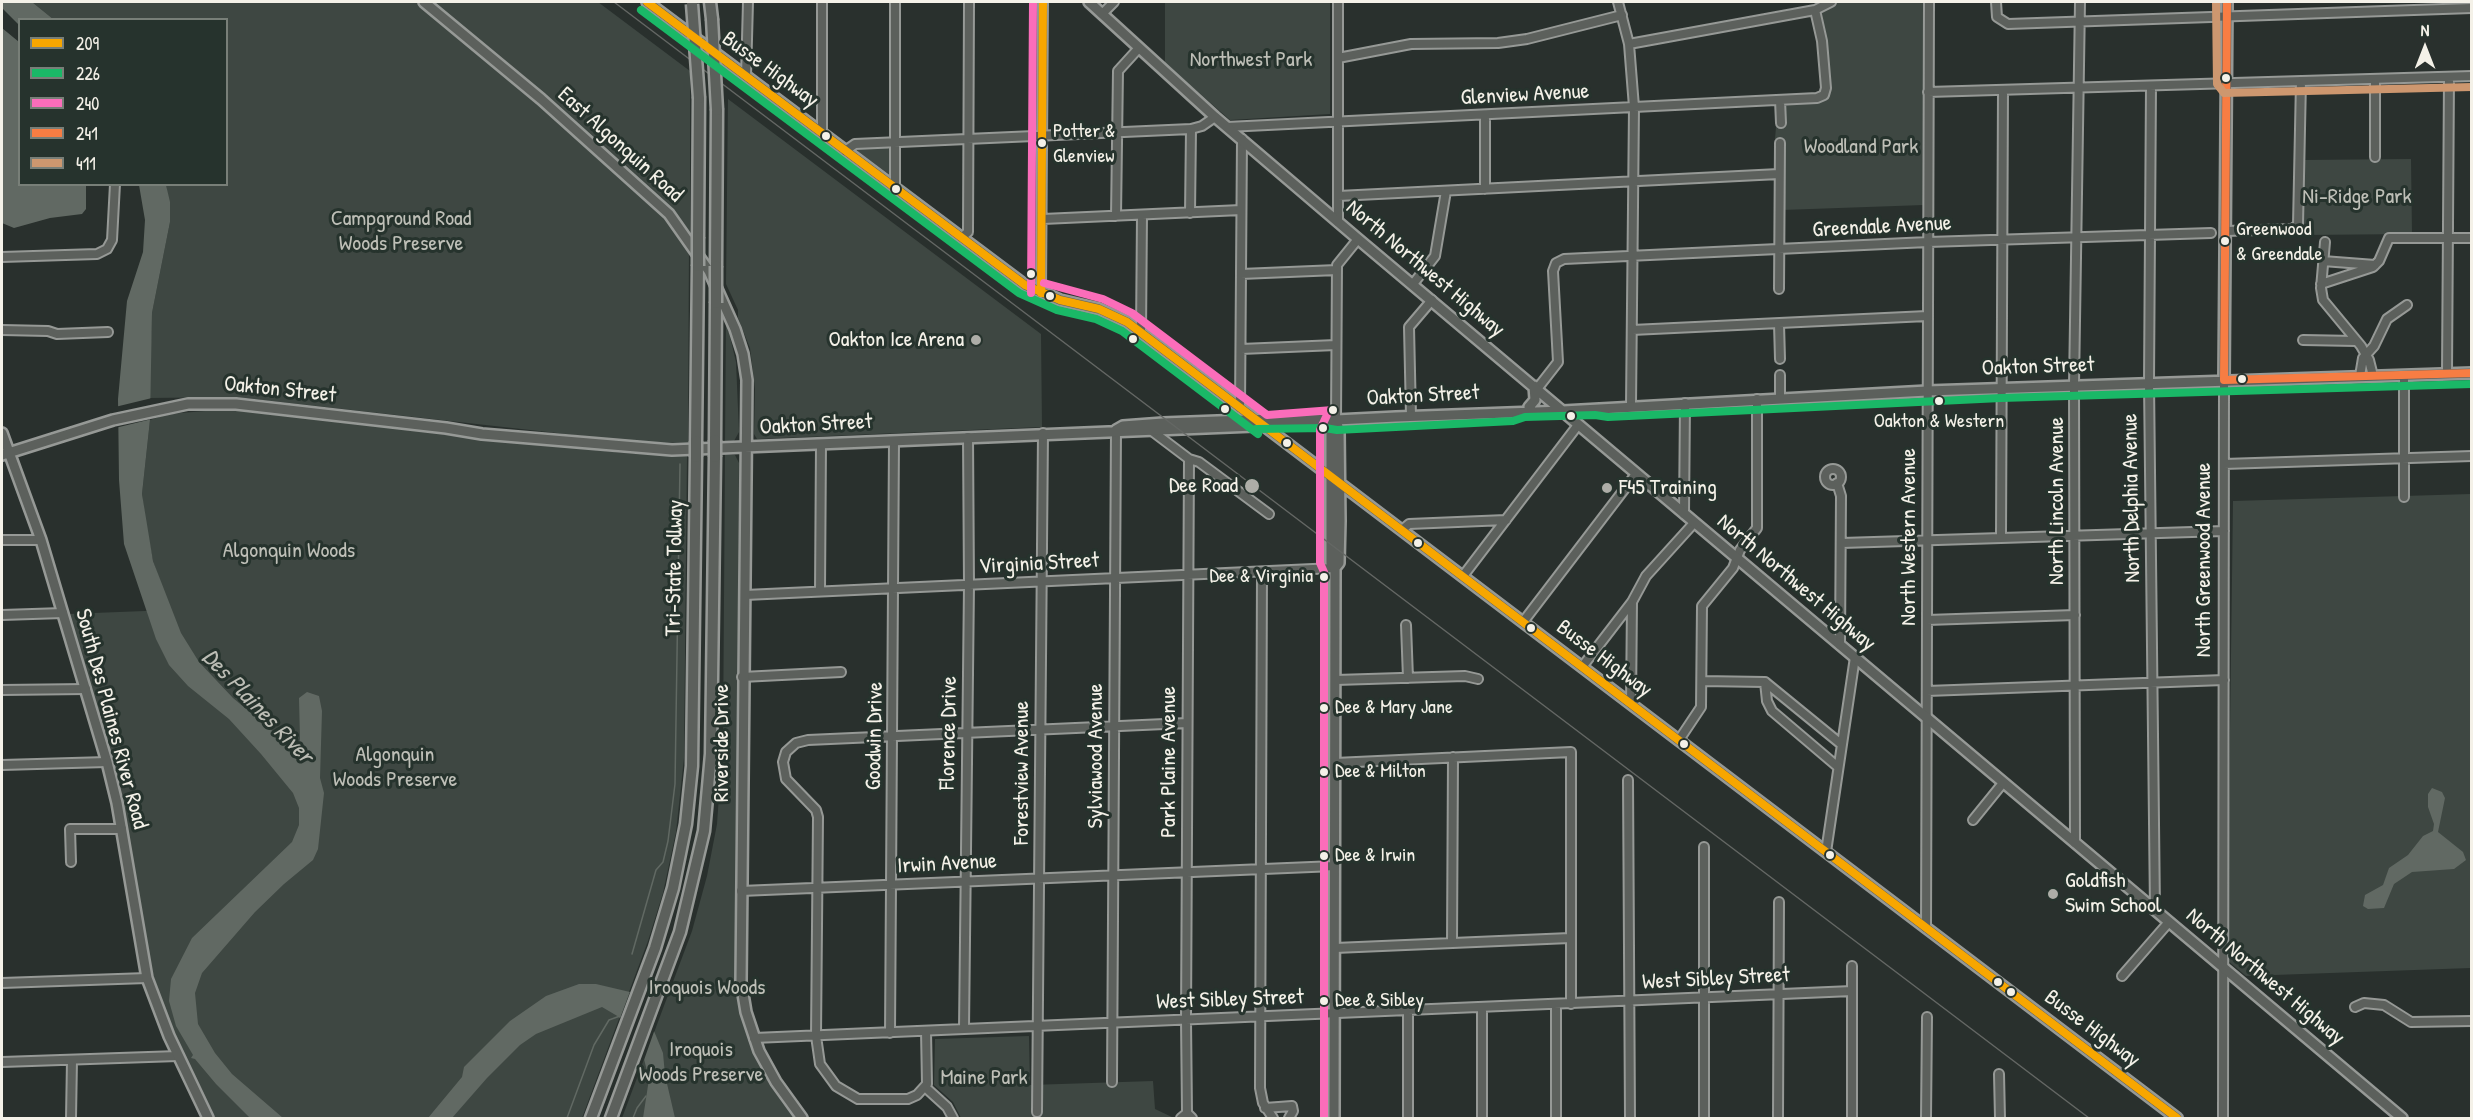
<!DOCTYPE html>
<html>
<head>
<meta charset="utf-8">
<style>
	body { margin:0 }
	#map { position:relative; width:2473px; height:1120px; overflow:hidden; background:#29302d; font-family:"Patrick Hand",sans-serif }
	canvas { display:block }
	.frame { position:absolute; inset:0; border:3px solid #f4f1e8; pointer-events:none }
	.legend { position:absolute; left:18px; top:18px; width:210px; height:168px; box-sizing:border-box; background:#26332d; border:2px solid #787f78; margin:0; padding:8px 10px; list-style:none; font-size:18px; color:#f4f1e8 }
	.legend li { display:flex; align-items:center; gap:12px; height:30px }
	.legend b { width:30px; border:2px solid #787f78 }
	.north { position:absolute; left:2395px; top:18px; width:60px; height:60px; -webkit-text-stroke:4px #26332d; paint-order:stroke; rotate:0deg; font-size:16px; font-weight:700; line-height:24px; text-align:center; color:#f4f1e8 }
	.north::after { content:''; display:block; margin:auto; width:21px; height:27px; background:#f4f1e8; clip-path:polygon(50% 0,100% 100%,50% 72%,0 100%) }
</style>
</head>
<body>
<div id="map">
<canvas width="2473" height="1120"></canvas>
<div class="frame"></div>
<ul class="legend">
<li><b style="height:8px;background:#f7a600"></b>209</li>
<li><b style="height:8px;background:#1ab867"></b>226</li>
<li><b style="height:8px;background:#fb6dba"></b>240</li>
<li><b style="height:8px;background:#f77d43"></b>241</li>
<li><b style="height:8px;background:#cd976f"></b>411</li>
</ul>
<div class="north">N</div>
</div>
<script>
const c = document.querySelector('canvas').getContext('2d');
c.lineJoin = 'round';
function fill(path, color) { c.fillStyle = color; c.fill(path, 'evenodd'); }
const shape = rows => new Path2D(rows.map(r => 'M' + r).join(''));
function strokePath(path, color, width, dash) { c.strokeStyle = color; c.lineWidth = width; c.lineCap = dash ? 'butt' : 'round'; c.setLineDash(dash || []); c.stroke(path); }
function label(font, color, halo, rows, align = 'center') {
  c.font = font + ' "Patrick Hand",sans-serif'; c.lineWidth = 6; c.setLineDash([]); c.textBaseline = 'middle'; c.strokeStyle = halo; c.fillStyle = color; for (const [text, x, y, turn = 0] of rows) {
    c.save(); c.translate(x, y); c.rotate((+turn || 0) * Math.PI / 180); c.textAlign = isNaN(turn) ? turn : align; if (halo) c.strokeText(text, 0, 0); c.fillText(text, 0, 0); c.restore();
  }
}
const green = shape([
	[32,2,418,2,649,199,689,247,688,443,637,442,236,397,149,398,152,313,170,222,166,185,226,184,226,20,53,19],
	[430,2,598,2,690,71,690,232,658,197],
	[1165,2,1330,2,1330,114,1230,120,1165,63],
	[1836,2,1924,2,1924,205,1782,210,1784,140,1775,139,1776,127,1784,126,1786,103,1818,101,1829,94,1826,50,1819,17,1820,12],
	[728,99,1041,334,1042,427,757,439,754,434,755,389,750,348,738,318,738,310,726,284],
	[885,146,891,150,890,175,857,151,861,147],
	[2411,159,2412,234,2303,235,2303,160],
	[726,320,736,362,739,432,734,441,725,442],
	[205,411,247,411,623,453,687,456,684,758,676,832,663,893,648,941,582,1118,215,1118,170,1024,151,969,120,789,68,614,170,610,153,561,146,526,142,494,150,420,168,414],
	[725,454,735,455,739,463,736,981,744,1025,755,1053,771,1084,796,1118,622,1118,692,931,707,876,717,824,723,740],
	[2471,494,2471,968,2246,976,2227,960,2233,501],
	[1029,1036,1030,1085,1153,1081,1155,1109,1174,1118,961,1118,953,1102,934,1085,935,1039]
]);
const water = shape([
	[2,2,32,2,53,19,20,20,19,25,2,8],
	[2,28,19,42,20,184,86,185,86,209,82,214,50,218,14,228,2,223],
	[139,185,166,185,170,202,170,222,152,313,150,420,142,494,153,561,181,633,199,662,233,698,294,749,298,748,300,739,299,698,307,692,319,696,322,711,320,778,324,793,318,849,313,860,284,884,255,912,202,973,195,993,198,1024,215,1053,232,1074,283,1118,250,1118,216,1084,195,1059,191,1058,193,1055,176,1026,169,1001,171,979,192,938,292,842,299,825,299,808,293,793,261,754,229,719,188,686,169,665,156,639,124,544,119,480,118,399,127,301,143,252,145,220],
	[2432,788,2442,792,2445,798,2438,832,2463,852,2466,860,2454,869,2412,872,2394,884,2384,908,2368,909,2363,906,2365,895,2383,885,2389,868,2408,855,2423,836,2433,831,2434,824,2428,807,2428,794],
	[579,984,596,984,630,992,645,1009,663,1053,665,1075,675,1118,643,1118,649,1079,644,1059,619,1017,602,1007,536,1034,520,1045,487,1078,452,1118,428,1118,462,1077,464,1067,510,1021,546,996]
]);
const pier = shape([
	[152,398,152,419,115,428,115,407],
	[631,989,648,1007,656,1026,644,1060,619,1021]
]);
const stream = shape([
	[632,954,656,870,663,862,668,841,675,784,680,464],
	[567,1118,594,1045,609,1020,620,1016],
	[633,1118,637,1108,646,1096]
]);
const minor = shape([
	[822,2,822,133],
	[1618,2,1629,44,1634,107,1631,405],
	[1996,2,1997,17,2008,24,2472,8],
	[1102,14,1114,2],
	[1629,44,1815,10,1831,2],
	[1338,58,1411,44,1498,43,1527,39,1622,15],
	[746,76,748,2],
	[2375,79,2375,157],
	[2151,86,2149,383,2155,910],
	[1928,92,2472,76],
	[1780,100,1781,123],
	[1485,115,1485,189],
	[1227,127,1817,98,1824,95,1826,88,1822,41,1815,10],
	[845,151,855,144,1191,129,1202,126,1215,117],
	[895,189,895,2],
	[1338,196,1779,174],
	[1190,213,1191,129],
	[1116,216,1118,71,1138,49],
	[1043,219,1241,210],
	[1338,222,1338,2],
	[2226,231,2292,229,2298,225,2301,81],
	[962,237,968,232,969,2],
	[2325,242,2321,288,2323,300,2361,346,2369,360,2373,376],
	[2,257,97,254,107,249,112,240,115,184],
	[2323,261,2375,265],
	[1241,274,1337,270],
	[1413,284,1435,256,1446,191],
	[2321,284,2373,267,2379,261,2389,238,2472,238],
	[1779,289,1780,143],
	[1041,293,1043,2],
	[1779,324,1780,359],
	[2,330,48,331,57,334,108,332],
	[1632,330,1927,316],
	[1141,333,1142,215],
	[2303,340,2356,341],
	[1241,349,1336,345],
	[2447,374,2449,77],
	[1780,375,1780,398],
	[2404,375,2404,497],
	[2360,376,2363,358,2374,346,2387,319,2407,305],
	[1537,389,1558,362,1553,271,1556,263,1564,259,1928,242,2211,233],
	[1240,408,1242,139],
	[1411,416,1409,327,1432,300],
	[1336,420,1337,265,1358,239],
	[1152,431,1189,459,1199,462,1269,514],
	[1189,459,1186,1020,1187,1113,1192,1118],
	[2224,464,2472,456],
	'1825 477a8 8 0 1 1 16 0a8 8 0 1 1-16 0Z',
	[1837,483,1841,496,1840,645],
	[1684,514,1685,403],
	[1402,530,1409,524,1506,520],
	[2001,537,2003,90],
	[2,540,41,540],
	[1842,543,2224,531],
	[1262,572,1260,1088,1263,1103,1273,1118],
	[1463,576,1578,425],
	[820,591,821,444],
	[745,595,1335,568],
	[2,615,63,613],
	[1927,620,2075,615],
	[1523,622,1636,474],
	[1406,625,1408,678],
	[1582,667,1632,602,1646,576,1694,523],
	[742,677,841,672],
	[1336,680,1465,676,1478,679],
	[1702,681,1765,682,1841,744],
	[1765,682,1767,701,1772,711,1838,767],
	[2,690,86,689],
	[1927,691,2224,680],
	[1631,704,1632,602],
	[1679,740,1701,707,1702,606,1733,568,1740,550,1757,528,1757,399],
	[1335,763,1571,752,1571,1004],
	[2,765,107,762],
	[1628,780,1630,1118],
	[1973,820,2003,783],
	[2075,843,2074,385,2080,2],
	[1826,852,1855,657],
	[71,862,70,829,122,829],
	[741,891,1335,866],
	[1926,928,1929,2],
	[1452,943,1453,757],
	[1335,948,1570,938],
	[1852,966,1852,1118],
	[2122,976,2169,922],
	[2,983,147,978],
	[1556,1004,1556,1118],
	[1482,1007,1482,1118],
	[2355,1007,2364,1003,2384,1005,2411,1022,2472,1021],
	[964,1029,969,585,968,437],
	[926,1031,927,1084,917,1095,908,1099,858,1099,836,1086,820,1064,816,1036,818,817,816,810,786,779,783,762,786,752,796,743,808,740,1187,723],
	[890,1033,894,441],
	[754,1038,1852,991],
	[2,1062,178,1056],
	[1999,1074,2000,1118],
	[1112,1082,1116,430],
	[925,1087,947,1107,953,1118],
	[1265,1108,1292,1106,1293,1111,1289,1118],
	[1037,1112,1043,433],
	[71,1118,72,1060],
	[1181,1118,1187,1113],
	[1408,1118,1408,1011],
	[1704,1118,1704,847],
	[1778,1118,1779,902],
	[1926,1118,1927,1017],
	[2223,1118,2224,380]
]);
const major = shape([
	[424,2,541,99,669,214,709,271,735,329,743,354,747,380,741,982,746,1012,759,1051,776,1082,802,1118],
	[647,2,1025,285,1060,300,1099,309,1127,322,2177,1118],
	[1089,2,1215,117,1358,239,2402,1118],
	[2224,380,2227,2],
	[1529,407,1535,400,1534,386],
	[1116,430,1123,426,1163,423,1327,417,1336,420],
	[2,433,41,540,107,762,117,803,147,978,169,1036,208,1118],
	[2,455,113,420,188,404,236,404,446,428,482,434,672,450,1327,423,1336,420,1396,417,1563,411,1927,391,2472,373],
	[1335,568,1331,563,1331,430,1336,420],
	[1334,1118,1335,568,1339,563,1340,521,1339,430,1336,420]
]);
const highway = shape([
	[710,2,712,19],
	[698,237,699,98],
	[716,266,717,110],
	[715,440,716,303],
	[696,441,698,266],
	[591,1118,655,948,673,888,686,824,692,766,696,457],
	[611,1118,680,932,704,831,711,754,715,457]
]);
const rail = shape([
	[614,2,2089,1118]
]);
const highwayBridge = shape([
	[692,4,699,98],
	[712,19,717,110],
	[698,266,698,237],
	[716,266,716,303],
	[696,457,696,441],
	[715,457,715,440]
]);
const bus1 = shape([
	[647,2,1025,285,1060,300,1099,309,1127,322,2177,1118],
	[1041,293,1043,2]
]);
const bus2 = shape([
	[641,10,1019,293,1057,310,1096,319,1122,331,1258,434],
	[1256,429,1325,428,1337,430,1513,421,1525,417,1595,415,1608,417,2001,398,2472,384]
]);
const bus3 = shape([
	[1044,283,1103,299,1132,313,1267,415,1333,410],
	[1031,293,1033,2],
	[1324,1118,1324,572,1320,563,1320,430,1327,415]
]);
const bus4 = shape([
	[2224,380,2227,2],
	[2224,380,2472,373]
]);
const bus5 = shape([
	[2216,2,2217,84,2224,93,2472,87]
]);
const markers = [
	[2226,78,5,"#f4f1e8"],
	[826,136,5,"#f4f1e8"],
	[1042,143,5,"#f4f1e8"],
	[896,189,5,"#f4f1e8"],
	[2225,241,5,"#f4f1e8"],
	[1031,274,5,"#f4f1e8"],
	[1050,296,5,"#f4f1e8"],
	[1133,339,5,"#f4f1e8"],
	[976,340,6,"#adada7"],
	[2242,379,5,"#f4f1e8"],
	[1939,401,5,"#f4f1e8"],
	[1225,409,5,"#f4f1e8"],
	[1333,410,5,"#f4f1e8"],
	[1571,416,5,"#f4f1e8"],
	[1323,428,5,"#f4f1e8"],
	[1287,443,5,"#f4f1e8"],
	[1252,486,8,"#adada7"],
	[1607,488,6,"#adada7"],
	[1418,543,5,"#f4f1e8"],
	[1324,577,5,"#f4f1e8"],
	[1531,628,5,"#f4f1e8"],
	[1324,708,5,"#f4f1e8"],
	[1684,744,5,"#f4f1e8"],
	[1324,772,5,"#f4f1e8"],
	[1830,855,5,"#f4f1e8"],
	[1324,856,5,"#f4f1e8"],
	[2053,894,6,"#adada7"],
	[1998,982,5,"#f4f1e8"],
	[2011,992,5,"#f4f1e8"],
	[1324,1001,5,"#f4f1e8"]
];
const busNames = [
	["Potter &",1053,132],
	["Glenview",1053,157],
	["Greenwood",2236,230],
	["& Greendale",2236,255],
	["Oakton & Western",1939,422,"center"],
	["Dee & Virginia",1313,577,"right"],
	["Dee & Mary Jane",1335,708],
	["Dee & Milton",1335,772],
	["Dee & Irwin",1335,856],
	["Dee & Sibley",1335,1001]
];
const parkNames = [
	["Northwest Park",1251,60],
	["Woodland Park",1861,147],
	["Ni-Ridge Park",2357,197],
	["Campground Road",401,219],
	["Woods Preserve",401,244],
	["Algonquin Woods",289,551],
	["Algonquin",395,755],
	["Woods Preserve",395,780],
	["Iroquois Woods",707,988],
	["Iroquois",701,1050],
	["Woods Preserve",701,1075],
	["Maine Park",984,1078]
];
const streetNames = [
	["Busse Highway",770,70,36],
	["Glenview Avenue",1525,95,-3],
	["East Algonquin Road",620,145,42],
	["Greendale Avenue",1882,227,-3],
	["North Northwest Highway",1425,269,40],
	["Oakton Street",2038,367,-2],
	["Oakton Street",280,390,6],
	["Oakton Street",1423,396,-3],
	["Oakton Street",816,425,-3],
	["North Delphia Avenue",2132,498,-91],
	["North Lincoln Avenue",2057,501,-90],
	["North Western Avenue",1909,537,-90],
	["North Greenwood Avenue",2204,560,-90],
	["Virginia Street",1039,564,-3],
	["Tri-State Tollway",675,568,-89],
	["North Northwest Highway",1796,583,40],
	["Busse Highway",1604,659,37],
	["South Des Plaines River Road",111,719,75],
	["Florence Drive",949,733,-89],
	["Goodwin Drive",875,736,-89],
	["Riverside Drive",722,743,-90],
	["Sylviawood Avenue",1096,756,-90],
	["Park Plaine Avenue",1169,762,-90],
	["Forestview Avenue",1022,773,-90],
	["Irwin Avenue",947,864,-3],
	["North Northwest Highway",2265,977,40],
	["West Sibley Street",1716,979,-3],
	["West Sibley Street",1230,1000,-2],
	["Busse Highway",2092,1029,37]
];
const poiNames = [
	["Oakton Ice Arena",964,340],
	["Dee Road",1238,486],
	["F45 Training",1619,488,"left"],
	["Goldfish",2065,881,"left"],
	["Swim School",2065,906,"left"]
];
const waterNames = [
	["Des Plaines River",257,707,46]
];
fill(green, '#3e4742');
fill(water, '#616963');
fill(pier, '#29302d');
strokePath(stream, '#616963', 1.5);
strokePath(minor, '#969996', 12);
strokePath(major, '#969996', 14);
strokePath(highway, '#969996', 15);
strokePath(minor, '#5c605c', 8);
strokePath(major, '#5c605c', 9);
strokePath(highway, '#5c605c', 10);
strokePath(rail, '#646764', 1.5);
strokePath(highwayBridge, '#969996', 15, []);
strokePath(highwayBridge, '#5c605c', 10);
strokePath(bus1, '#f7a600', 8);
strokePath(bus2, '#1ab867', 8);
strokePath(bus3, '#fb6dba', 8);
strokePath(bus4, '#f77d43', 8);
strokePath(bus5, '#cd976f', 8);
for (const [x, y, r, color] of markers) { const dot = new Path2D(); dot.arc(x, y, r, 0, 2 * Math.PI); c.fillStyle = color; c.fill(dot); strokePath(dot, '#26332d', 2); }
label('20px', '#f4f1e8', '#26332d', busNames, 'left');
label('22px', '#bebfb7', '#26332d', parkNames);
label('22px', '#f4f1e8', '#26332d', streetNames);
label('22px', '#f4f1e8', '#26332d', poiNames, 'right');
label('italic 24px', '#bcbdb5', '#26332d', waterNames);
</script>
</body>
</html>
